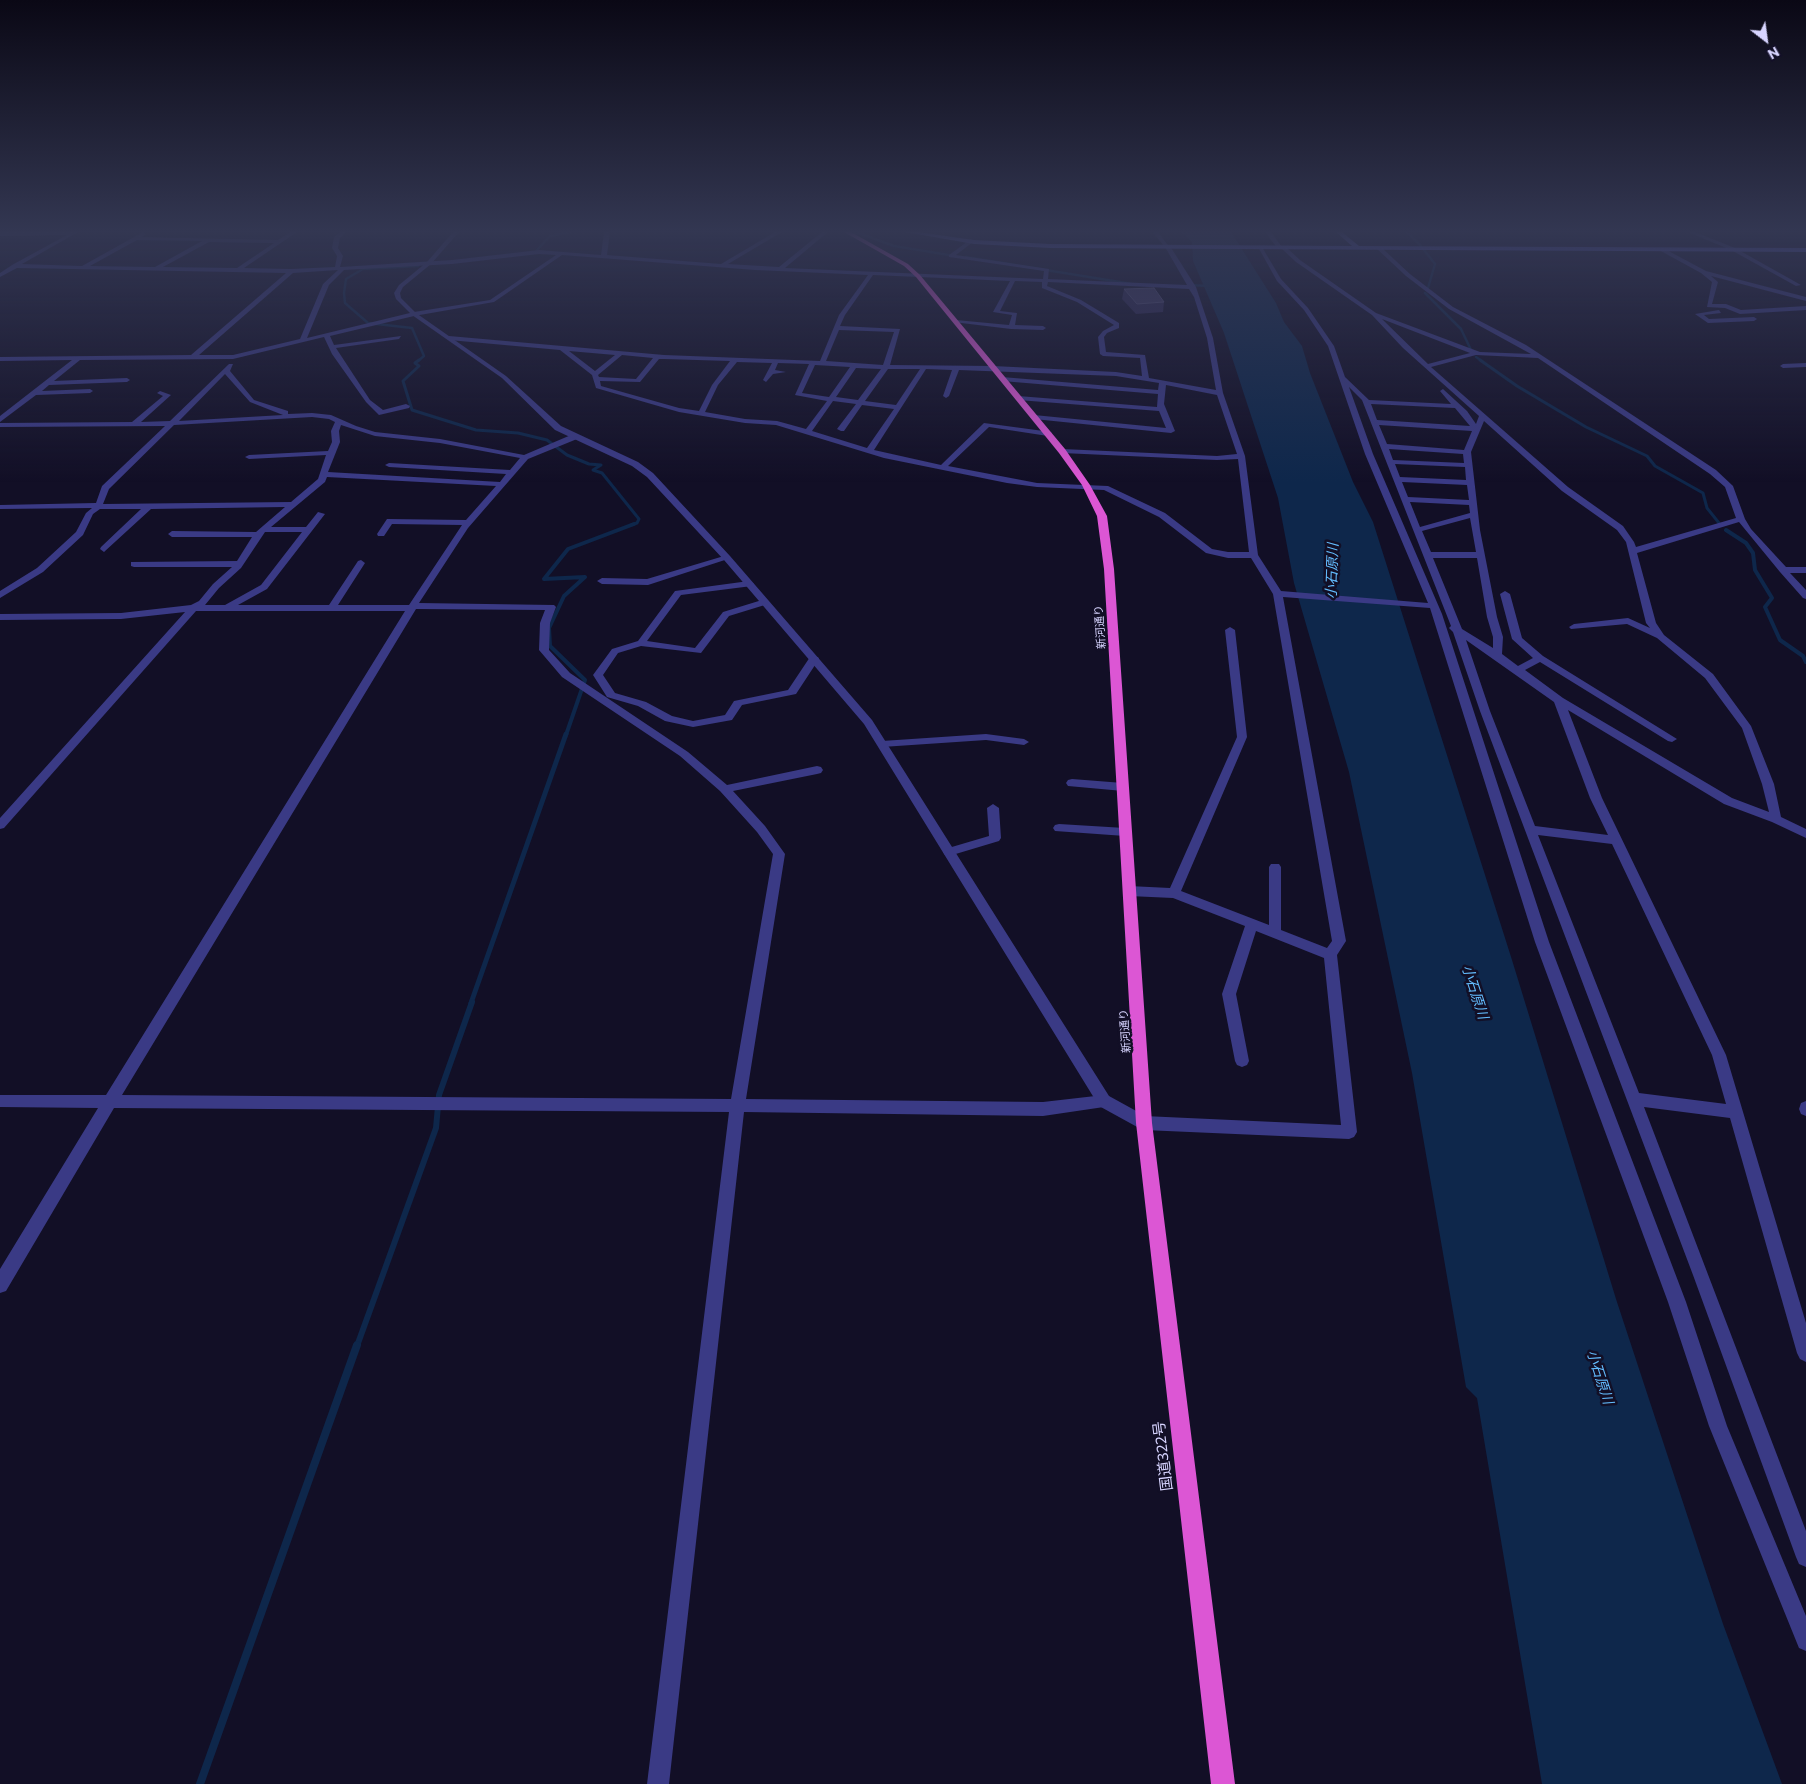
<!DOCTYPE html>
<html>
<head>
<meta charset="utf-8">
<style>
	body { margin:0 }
	#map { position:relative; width:1806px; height:1784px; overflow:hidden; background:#120f26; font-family:Commissioner,sans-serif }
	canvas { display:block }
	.north { position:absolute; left:1741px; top:15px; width:50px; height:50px; -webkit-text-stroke:4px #120f26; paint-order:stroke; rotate:150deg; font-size:14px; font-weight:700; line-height:20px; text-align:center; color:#d7d4ff }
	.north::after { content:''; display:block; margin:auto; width:18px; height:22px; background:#d7d4ff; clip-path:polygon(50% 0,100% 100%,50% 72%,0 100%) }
</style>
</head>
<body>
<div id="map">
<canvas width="1806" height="1784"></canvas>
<div class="north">N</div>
</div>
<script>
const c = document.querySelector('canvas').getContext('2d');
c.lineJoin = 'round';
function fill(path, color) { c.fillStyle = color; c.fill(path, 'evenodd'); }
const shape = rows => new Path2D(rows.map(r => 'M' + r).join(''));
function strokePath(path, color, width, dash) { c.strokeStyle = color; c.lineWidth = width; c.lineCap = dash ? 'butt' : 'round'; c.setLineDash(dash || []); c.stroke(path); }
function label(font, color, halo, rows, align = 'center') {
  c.font = font + ' Commissioner,"Noto Sans JP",sans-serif'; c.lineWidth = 5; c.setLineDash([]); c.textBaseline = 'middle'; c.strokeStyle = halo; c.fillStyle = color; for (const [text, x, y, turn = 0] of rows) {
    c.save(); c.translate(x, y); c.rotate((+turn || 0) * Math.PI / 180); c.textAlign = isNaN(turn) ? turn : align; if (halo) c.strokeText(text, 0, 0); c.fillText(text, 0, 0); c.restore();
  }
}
const water = shape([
	[1182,232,1231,232,1233,235,1276,303,1284,322,1302,346,1310,373,1353,482,1373,522,1512,960,1616,1299,1723,1624,1782,1784,1542,1784,1477,1398,1466,1387,1412,1073,1349,772,1294,583,1278,498,1224,333,1193,261,1192,242]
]);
const streamFar5 = shape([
	[856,232,894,246,955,256],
	[1407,232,1421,246],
	[537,250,550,236,571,232],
	[1424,250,1435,264,1428,288],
	[966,257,1132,284],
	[1188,285,1210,286],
	[1425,293,1461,329,1471,350],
	[1476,357,1482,361],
	[418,361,424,356,412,328,368,323,345,303,344,293,346,279,363,269,418,266]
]);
const streamFar4 = shape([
	[419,360,415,363,419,366,403,381,412,410,476,430,518,433,547,440,567,455,589,464,601,465,593,470,602,473,639,519,637,523,631,525],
	[1480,360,1517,386,1586,427,1647,456,1655,466,1703,493,1707,508,1719,523]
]);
const streamFar3 = shape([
	[1726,530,1746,543,1753,553,1755,570,1772,598,1765,607,1780,640,1803,656,1806,662],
	[566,735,585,680,550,646,549,628,564,596,585,577,544,579,568,549,634,524]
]);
const streamFar2 = shape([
	[471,1003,566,734]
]);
const streamFar1 = shape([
	[357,1346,436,1128,439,1095,472,1002]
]);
const stream = shape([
	[200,1784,357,1345]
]);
const minor = shape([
	[0,232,78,232,22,264,82,266,143,232,146,234,142,237,278,240,291,232,297,232,244,268,291,269,335,267,337,256,332,248,334,237,340,232,346,232,340,238,338,248,343,256,340,267,452,260,539,250,601,255,604,232,610,232,607,255,721,264,775,232,782,232,728,264,779,267,822,232,828,232,785,268,1043,279,1044,271,949,257,949,255,971,239,973,242,956,255,1049,269,1048,279,1187,285,1165,247,1170,246,1196,287,1213,338,1223,393,1245,456,1258,555,1281,591,1428,603,1365,454,1328,346,1304,310,1277,281,1258,247,1262,247,1281,279,1308,308,1334,346,1345,377,1369,400,1451,404,1440,391,1443,389,1467,411,1476,424,1479,416,1403,348,1372,315,1296,262,1282,249,1278,249,1265,232,1271,232,1282,247,1286,247,1300,260,1376,313,1480,352,1531,354,1449,309,1406,276,1376,248,1381,247,1410,274,1453,307,1526,345,1716,470,1733,486,1745,519,1751,529,1786,567,1806,567,1806,573,1790,573,1806,590,1806,599,1803,598,1780,572,1739,522,1637,553,1656,623,1664,635,1713,674,1751,726,1774,784,1781,817,1806,829,1806,838,1772,822,1724,804,1568,710,1602,798,1726,1055,1806,1323,1806,1362,1800,1359,1797,1353,1730,1118,1644,1107,1806,1531,1806,1567,1799,1564,1796,1557,1693,1275,1480,711,1453,632,1449,628,1451,626,1362,400,1349,387,1373,454,1442,614,1549,942,1686,1302,1727,1426,1806,1616,1806,1651,1799,1648,1709,1426,1668,1302,1535,942,1430,608,1283,597,1346,941,1337,955,1357,1132,1354,1137,1349,1139,1144,1130,1139,1128,1136,1123,1139,1118,1144,1116,1341,1125,1324,958,1256,931,1236,994,1249,1061,1247,1065,1242,1067,1237,1065,1235,1061,1222,994,1245,926,1173,898,1129,896,1123,891,1129,886,1170,888,1237,737,1225,630,1230,627,1235,630,1247,737,1181,891,1269,925,1269,867,1271,864,1279,864,1281,867,1281,930,1327,948,1332,941,1273,594,1251,558,1228,558,1206,553,1159,517,1104,490,1037,487,1007,483,884,458,776,425,745,423,679,412,596,388,592,375,560,350,449,340,446,338,449,336,664,355,820,361,839,315,868,275,755,270,562,255,494,302,414,316,330,336,334,345,401,336,399,339,336,348,370,400,383,410,406,404,410,406,409,408,379,415,366,402,332,354,324,337,233,359,80,360,54,381,127,378,130,380,127,382,49,385,42,391,90,389,93,391,90,393,36,395,0,422,0,416,72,360,0,361,0,357,191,355,286,273,17,268,0,277,0,273,12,265,67,235,0,236,0,232],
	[137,240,202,241,155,267,90,266,137,240],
	[209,242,274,243,237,268,163,267,209,242],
	[539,254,556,255,490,300,414,312,307,338,329,285,344,270,452,264,539,254],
	[338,270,323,284,300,339,233,355,199,355,293,273,338,270],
	[873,275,1010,281,993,312,1012,315,1009,325,956,320,953,322,1011,329,1043,330,1046,328,1043,326,1015,325,1017,313,1000,311,1015,281,1042,282,1042,288,1077,302,1114,325,1103,331,1098,337,1100,354,1103,356,1140,358,1142,376,1116,372,993,366,890,365,900,329,840,326,845,315,873,275],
	[1048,282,1189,289,1194,297,1207,338,1216,390,1149,378,1145,355,1106,352,1104,337,1107,333,1119,328,1119,323,1081,300,1047,286,1048,282],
	[1382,319,1470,353,1428,364,1382,319],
	[839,330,894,332,883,365,826,361,839,330],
	[569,351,615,355,595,371,569,351],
	[622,355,653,358,636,379,599,377,598,375,622,355],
	[1476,355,1538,358,1710,474,1725,487,1736,518,1636,547,1634,542,1623,526,1568,487,1431,367,1476,355],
	[659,359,664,359,730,361,712,385,699,411,679,408,601,386,600,381,640,382,659,359],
	[737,362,772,363,763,380,766,382,773,374,786,372,775,370,778,363,809,364,795,395,827,401,806,429,777,421,745,419,705,412,718,385,737,362],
	[815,365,850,367,829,397,802,393,815,365],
	[856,368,881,369,858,400,836,397,856,368],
	[888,369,920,369,896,405,865,401,888,369],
	[926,369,952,370,943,396,946,398,949,396,959,370,1116,376,1159,383,1158,390,1002,377,999,379,1002,381,1158,394,1157,407,1018,396,1015,398,1018,400,1159,411,1166,428,1034,415,1030,417,1034,419,1171,433,1175,431,1164,404,1166,385,1217,395,1237,454,1217,456,1062,449,1058,451,1062,453,1217,460,1238,459,1249,552,1228,552,1212,549,1165,513,1108,486,1037,483,948,466,989,427,1048,436,1052,434,1051,432,984,423,941,465,874,450,926,369],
	[833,401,856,404,837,429,841,431,844,431,862,405,894,409,867,448,812,431,833,401],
	[1371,404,1455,408,1470,426,1377,420,1371,404],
	[1484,421,1562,491,1617,530,1626,542,1646,623,1650,628,1628,618,1574,624,1569,627,1571,629,1627,624,1657,638,1705,678,1742,728,1762,784,1769,812,1732,798,1563,698,1525,670,1540,662,1668,741,1672,742,1677,739,1543,656,1522,638,1510,594,1505,591,1500,594,1512,639,1533,658,1518,666,1502,654,1503,637,1497,617,1480,530,1471,452,1484,421],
	[1379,425,1472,431,1464,450,1387,444,1379,425],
	[1389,449,1463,454,1464,463,1393,460,1389,449],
	[1395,464,1465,467,1466,480,1400,477,1395,464],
	[1402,482,1467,485,1469,500,1408,497,1402,482],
	[1410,502,1469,505,1470,513,1420,527,1410,502],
	[1470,518,1476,552,1431,552,1422,531,1470,518],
	[1433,558,1477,558,1487,617,1493,637,1493,648,1462,629,1433,558],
	[1466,640,1554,702,1590,798,1608,835,1535,826,1490,711,1466,640],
	[1538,835,1612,844,1712,1055,1726,1104,1639,1093,1538,835],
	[1688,232,1695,232,1735,248,1801,285,1796,286,1731,250,1688,232],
	[1659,248,1663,248,1706,271,1806,297,1806,301,1711,276,1718,282,1712,304,1726,304,1741,310,1806,306,1806,310,1740,314,1725,308,1707,307,1712,282,1701,273,1659,250,1659,248],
	[1719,310,1721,313,1704,315,1709,319,1754,317,1757,319,1754,321,1708,323,1695,314,1719,310],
	[1806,363,1806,367,1783,368,1780,366,1783,364,1806,363],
	[229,364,233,364,230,371,254,400,288,411,288,414,312,413,331,415,356,426,375,432,440,439,524,455,571,435,577,435,577,439,528,459,468,528,419,603,554,605,556,607,550,623,549,650,570,673,688,752,727,785,817,766,821,767,823,770,821,773,817,774,733,791,765,826,785,854,746,1099,1043,1102,1104,1095,1109,1096,1111,1101,1109,1106,1104,1107,1043,1116,744,1112,669,1784,647,1784,729,1112,114,1108,6,1291,0,1293,0,1269,98,1108,0,1107,0,1095,106,1095,405,611,196,611,4,828,0,829,0,818,185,612,121,619,0,620,0,614,121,613,191,605,199,601,213,584,232,567,134,567,131,566,131,562,237,561,252,537,172,537,168,534,172,531,256,532,285,507,151,509,104,552,100,549,101,547,141,509,100,509,93,514,83,535,43,572,0,598,0,591,37,568,76,532,86,513,92,508,0,509,0,505,96,503,102,486,165,426,0,427,0,423,132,422,163,396,157,393,160,391,171,395,141,422,170,421,229,364],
	[225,374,250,402,283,415,179,421,225,374],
	[312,417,329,419,335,422,331,431,332,442,328,451,249,455,245,457,249,459,326,455,318,479,291,502,103,504,109,489,174,425,312,417],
	[341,425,375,436,440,443,520,458,510,470,389,463,385,465,389,467,506,474,500,482,328,472,340,442,339,431,341,425],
	[327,477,496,486,466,520,387,519,377,534,378,536,384,536,392,524,462,525,409,605,338,605,365,563,361,560,358,561,329,605,238,605,267,589,325,514,318,512,306,527,271,527,325,482,327,477],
	[265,532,302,532,261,585,225,605,205,605,219,588,241,568,265,532],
	[416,609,545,610,540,623,539,650,562,677,680,756,720,791,757,832,773,854,731,1099,122,1095,416,609],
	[724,556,731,558,648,585,602,584,597,581,602,578,647,579,724,556],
	[749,581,754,584,752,586,681,595,647,641,695,648,723,612,762,600,768,600,768,604,729,616,701,653,641,646,618,653,603,675,615,693,646,702,672,716,693,721,725,715,734,701,788,690,810,657,818,657,819,659,796,694,742,705,732,720,693,727,665,721,638,706,607,697,593,675,612,649,638,641,675,591,749,581],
	[986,734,1024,739,1029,742,1024,745,986,740,882,747,877,744,882,741,986,734],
	[1072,779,1123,783,1129,787,1123,791,1068,786,1066,783,1068,780,1072,779],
	[993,804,999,808,1001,838,999,841,949,856,945,855,943,852,945,849,989,836,987,808,993,804],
	[1059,824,1125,828,1131,832,1125,836,1055,831,1053,828,1055,825,1059,824],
	[1806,1101,1806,1116,1801,1114,1799,1109,1801,1103,1806,1101]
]);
const tertiary = shape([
	[453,232,459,232,431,264,403,287,400,293,401,298,416,313,506,376,561,426,638,462,653,473,730,556,872,720,1109,1096,1149,1118,1152,1123,1149,1128,1144,1130,1139,1128,1099,1106,864,724,724,560,647,477,632,466,555,430,502,378,412,315,396,299,394,293,399,285,427,262,453,232],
	[1152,232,1158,232,1170,248,1166,248,1152,232]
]);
const secondary = shape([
	[905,232,918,232,974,240,1050,244,1352,246,1336,232,1342,232,1359,246,1806,248,1806,252,1050,248,974,244,905,232]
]);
const trunk = shape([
	[844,232,851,232,908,264,920,275,1065,449,1090,485,1107,516,1114,569,1152,1123,1235,1784,1211,1784,1136,1123,1104,569,1097,516,1082,485,1059,453,916,277,904,266,844,232]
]);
const wall = shape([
	[1124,289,1164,302,1163,312,1136,314,1122,299]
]);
const building = shape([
	[1154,288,1164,302,1137,304,1124,289,1154,288]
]);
const farStreetnames = [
	["新河通り",1100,627,-94],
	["新河通り",1125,1031,-94]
];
const waterNames = [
	["小石原川",1332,571,-88],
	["小石原川",1475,992,72],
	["小石原川",1600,1377,72]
];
const nearStreetnames = [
	["国道322号",1163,1456,-97]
];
fill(water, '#0e274b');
strokePath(streamFar5, '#0e274b', 2.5);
strokePath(streamFar4, '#0e274b', 3);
strokePath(streamFar3, '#0e274b', 4);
strokePath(streamFar2, '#0e274b', 5);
strokePath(streamFar1, '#0e274b', 6);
strokePath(stream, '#0e274b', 8);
fill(minor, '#3a3a85');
fill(tertiary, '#3a3a85');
fill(secondary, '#6b6efe');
fill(trunk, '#dc56d4');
fill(wall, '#2f2854');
fill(building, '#413a66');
strokePath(building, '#58527e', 1);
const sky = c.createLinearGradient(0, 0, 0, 482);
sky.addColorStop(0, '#0a0815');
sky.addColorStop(0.48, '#333752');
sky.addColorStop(1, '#33375200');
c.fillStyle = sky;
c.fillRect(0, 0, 1806, 482);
label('11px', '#d7d4ff', '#120f26', farStreetnames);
label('italic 14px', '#63bcfe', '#120f26', waterNames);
label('15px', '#d7d4ff', '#120f26', nearStreetnames);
</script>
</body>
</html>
